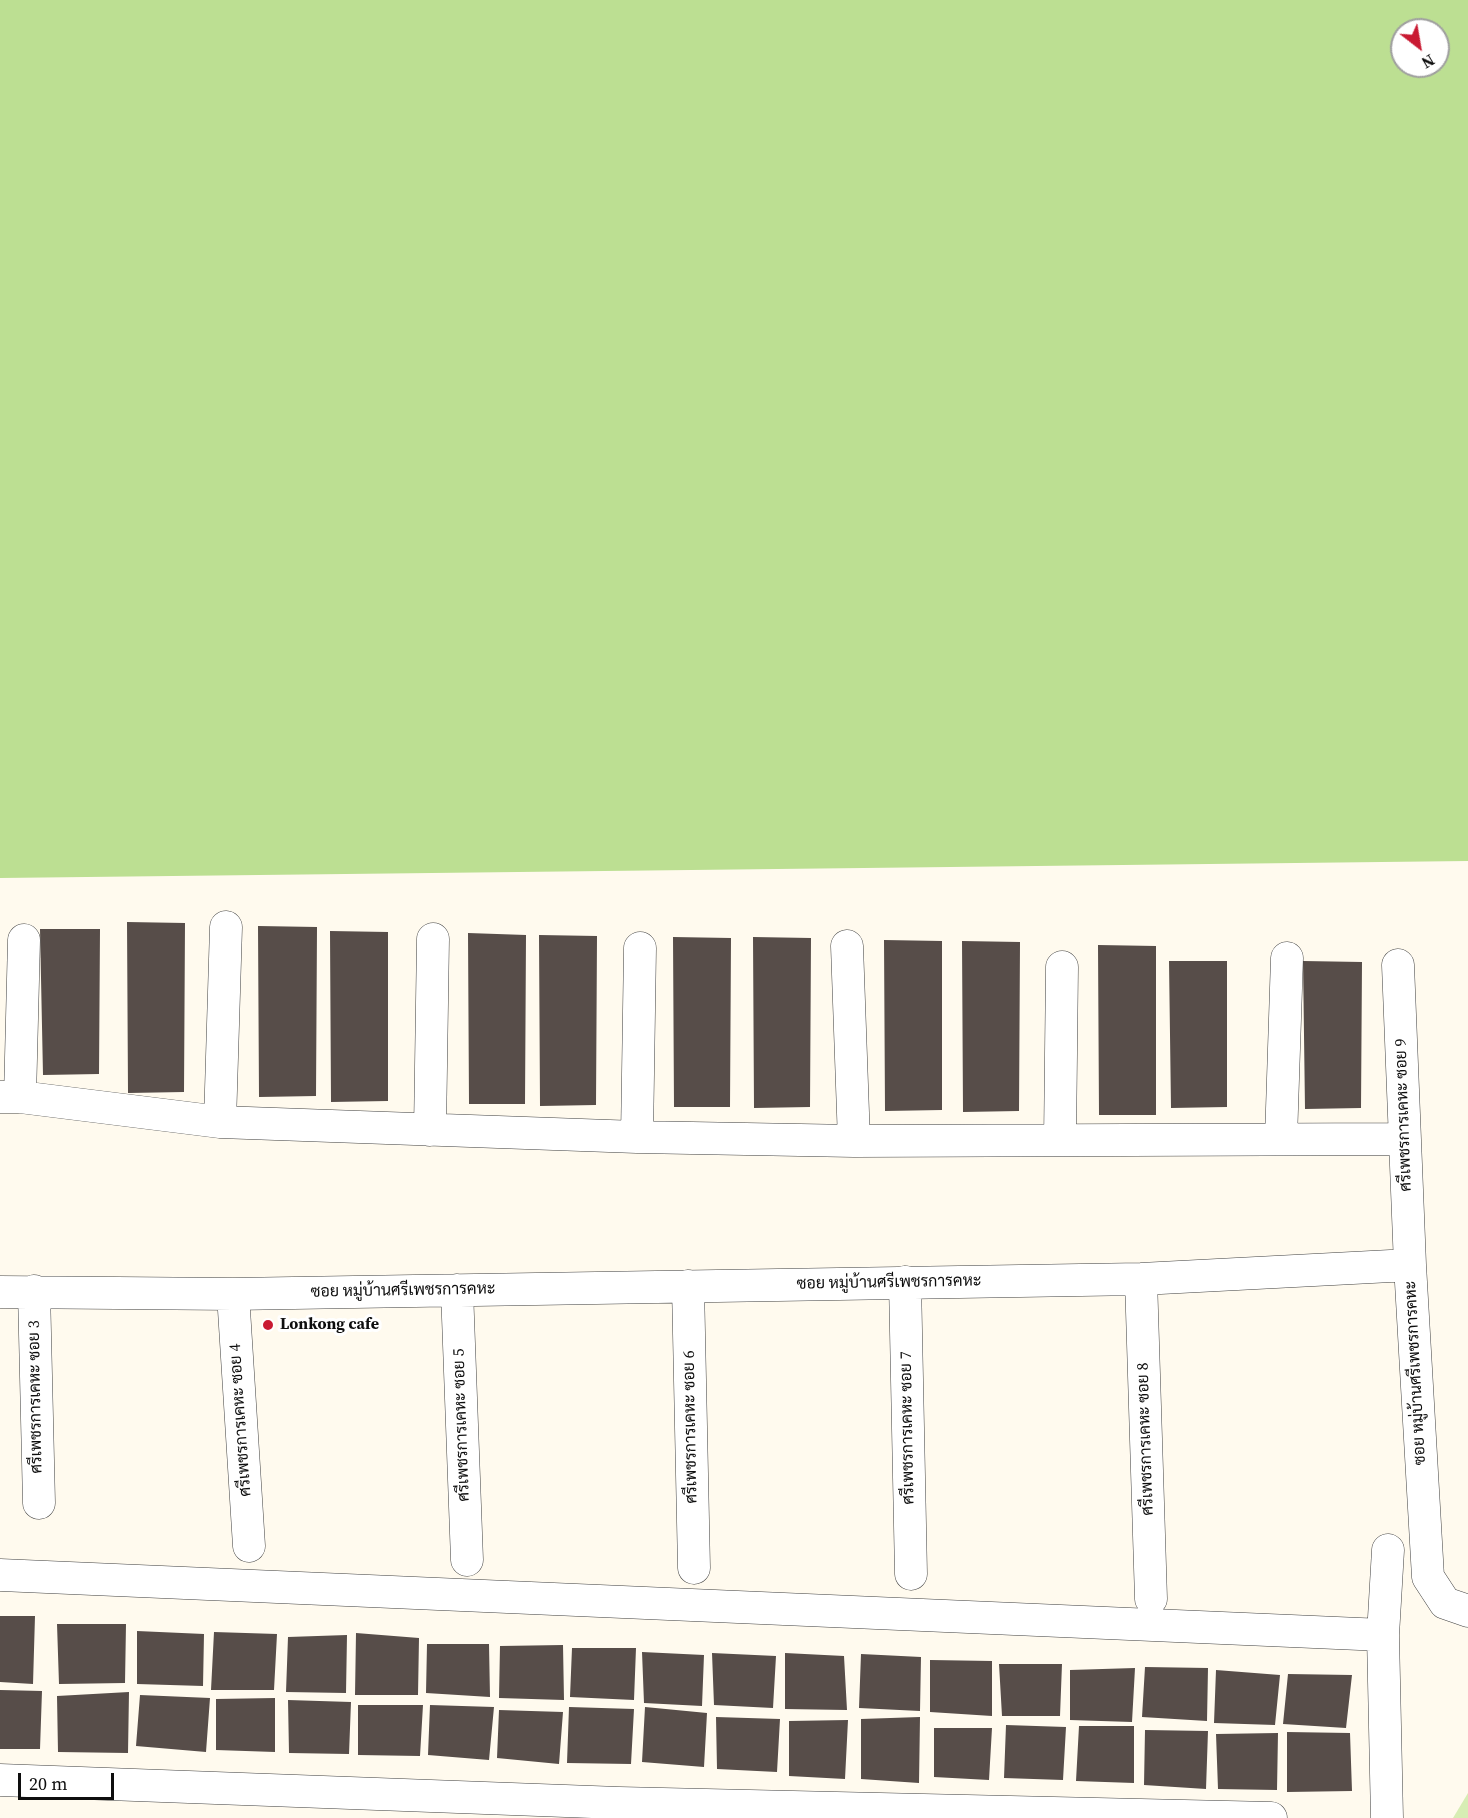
<!DOCTYPE html>
<html>
<head>
<meta charset="utf-8">
<style>
	body { margin:0 }
	#map { position:relative; width:1468px; height:1818px; overflow:hidden; background:#fffaee; font-family:"Source Serif 4",serif }
	canvas { display:block }
	.north { position:absolute; left:1390px; top:18px; width:60px; height:60px; box-sizing:border-box; background:#fff; border:2px solid #9f9f9f; border-radius:50%; rotate:149deg; font-size:16px; font-weight:700; line-height:24px; text-align:center; color:#0e0e0e }
	.north::after { content:''; display:block; margin:auto; width:21px; height:27px; background:#c91a32; clip-path:polygon(50% 0,100% 100%,50% 72%,0 100%) }
	.scale { position:absolute; left:18px; top:1773px; width:96px; height:27px; box-sizing:border-box; border:3px solid #0e0e0e; border-top:0; padding-left:8px; font-size:18px; line-height:21px; white-space:nowrap; color:#0e0e0e; -webkit-text-stroke:4px #fff; paint-order:stroke }
</style>
</head>
<body>
<div id="map">
<canvas width="1468" height="1818"></canvas>
<div class="north">N</div>
<div class="scale">20 m</div>
</div>
<script>
const c = document.querySelector('canvas').getContext('2d');
c.lineJoin = 'round';
function fill(path, color) { c.fillStyle = color; c.fill(path, 'evenodd'); }
const shape = rows => new Path2D(rows.map(r => 'M' + r).join(''));
function strokePath(path, color, width, dash) { c.strokeStyle = color; c.lineWidth = width; c.lineCap = dash ? 'butt' : 'round'; c.setLineDash(dash || []); c.stroke(path); }
function label(font, color, halo, rows, align = 'center') {
  c.font = font + ' "Source Serif 4",Sarabun,serif'; c.lineWidth = 6; c.setLineDash([]); c.textBaseline = 'middle'; c.strokeStyle = halo; c.fillStyle = color; for (const [text, x, y, turn = 0] of rows) {
    c.save(); c.translate(x, y); c.rotate((+turn || 0) * Math.PI / 180); c.textAlign = isNaN(turn) ? turn : align; if (halo) c.strokeText(text, 0, 0); c.fillText(text, 0, 0); c.restore();
  }
}
const green = shape([
	[1468,1793,1468,1818,1453,1818]
]);
const forest = shape([
	[0,0,1468,0,1468,861,0,878],
	[1402,30,1438,30,1438,66,1402,66]
]);
const building = shape([
	[127,922,185,923,184,1092,128,1093],
	[258,926,317,927,316,1096,259,1097],
	[40,929,100,929,99,1074,43,1075],
	[330,931,388,932,388,1101,331,1102],
	[468,933,526,935,525,1104,469,1104],
	[539,935,597,936,596,1105,540,1106],
	[673,937,731,938,730,1107,674,1107],
	[753,937,811,938,810,1107,754,1108],
	[884,940,942,941,942,1110,885,1111],
	[962,941,1020,942,1019,1111,963,1112],
	[1098,945,1156,946,1156,1115,1099,1115],
	[1169,961,1227,961,1227,1107,1171,1108],
	[1303,961,1362,962,1361,1108,1305,1109],
	[0,1616,35,1616,33,1684,0,1682],
	[57,1624,126,1624,125,1683,59,1684],
	[137,1631,204,1634,203,1686,137,1684],
	[214,1632,277,1634,274,1690,211,1690],
	[356,1633,419,1638,418,1695,355,1695],
	[347,1635,346,1693,286,1692,288,1637],
	[427,1644,489,1644,490,1697,426,1693],
	[563,1645,564,1700,499,1698,500,1646],
	[572,1648,636,1648,634,1700,570,1697],
	[642,1652,704,1655,702,1706,644,1703],
	[712,1653,776,1656,773,1708,714,1705],
	[785,1653,844,1656,847,1710,785,1709],
	[861,1654,921,1657,920,1711,859,1708],
	[930,1660,992,1661,992,1716,930,1712],
	[999,1664,1062,1664,1060,1716,1002,1716],
	[1145,1667,1208,1668,1207,1721,1142,1717],
	[1135,1668,1132,1722,1070,1720,1070,1670],
	[1216,1670,1280,1675,1275,1725,1214,1723],
	[1288,1674,1352,1675,1346,1728,1283,1724],
	[0,1690,42,1691,40,1749,0,1749],
	[129,1692,128,1753,58,1752,57,1696],
	[140,1695,210,1698,206,1752,136,1746],
	[275,1698,275,1752,216,1750,216,1699],
	[288,1700,351,1702,349,1754,289,1753],
	[358,1705,423,1705,420,1756,358,1755],
	[430,1705,494,1707,489,1760,428,1755],
	[569,1707,634,1709,631,1764,567,1763],
	[645,1707,707,1713,704,1767,642,1762],
	[499,1710,563,1712,559,1764,497,1758],
	[716,1717,780,1719,777,1772,717,1769],
	[920,1717,919,1783,861,1779,861,1719],
	[848,1720,845,1779,789,1776,789,1721],
	[1006,1725,1066,1727,1063,1780,1004,1778],
	[1079,1726,1134,1726,1134,1783,1076,1781],
	[934,1728,992,1728,989,1780,934,1777],
	[1145,1730,1208,1731,1206,1789,1144,1785],
	[1287,1732,1350,1733,1352,1791,1287,1792],
	[1278,1733,1277,1790,1218,1789,1216,1734]
]);
const street = shape([
	[847,946,854,1141],
	[1398,965,1410,1265],
	[0,1097,20,1097,220,1122,637,1137,854,1141,1404,1139],
	[20,1097,24,940],
	[220,1122,226,927],
	[430,1130,433,939],
	[637,1137,640,948],
	[1281,1139,1287,958],
	[1060,1140,1062,967],
	[1141,1279,1151,1599],
	[905,1282,911,1574],
	[688,1286,694,1568],
	[457,1290,467,1560],
	[34,1291,39,1503],
	[0,1292,233,1294,1141,1279,1410,1265,1428,1577,1445,1603,1468,1611],
	[233,1294,249,1546],
	[0,1575,1383,1635],
	[0,1780,619,1803,1271,1818],
	[1387,1818,1383,1635,1388,1550]
]);
const markers = [
	[268,1325,6,"#c91a32"]
];
const streetNames = [
	["ศรีเพชรการเคหะ ซอย 9",1404,1115,-92],
	["ซอย หมู่บ้านศรีเพชรการคหะ",889,1283,-1],
	["ซอย หมู่บ้านศรีเพชรการคหะ",403,1291,-1],
	["ซอย หมู่บ้านศรีเพชรการคหะ",1416,1373,-93],
	["ศรีเพชรการเคหะ ซอย 3",36,1397,-91],
	["ศรีเพชรการเคหะ ซอย 4",241,1420,-94],
	["ศรีเพชรการเคหะ ซอย 5",462,1425,-92],
	["ศรีเพชรการเคหะ ซอย 6",691,1427,-91],
	["ศรีเพชรการเคหะ ซอย 7",908,1428,-91],
	["ศรีเพชรการเคหะ ซอย 8",1146,1439,-92]
];
const poiNames = [
	["Lonkong cafe",280,1325]
];
fill(green, '#d7edb4');
fill(forest, '#bcdf92');
fill(building, '#574d49');
strokePath(street, '#414141', 33);
strokePath(street, '#fff', 32);
for (const [x, y, r, color] of markers) { const dot = new Path2D(); dot.arc(x, y, r, 0, 2 * Math.PI); c.fillStyle = color; c.fill(dot); strokePath(dot, '#fff', 2); }
label('16px', '#0e0e0e', '#fff', streetNames);
label('bold 16px', '#0e0e0e', '#fff', poiNames, 'left');
</script>
</body>
</html>
